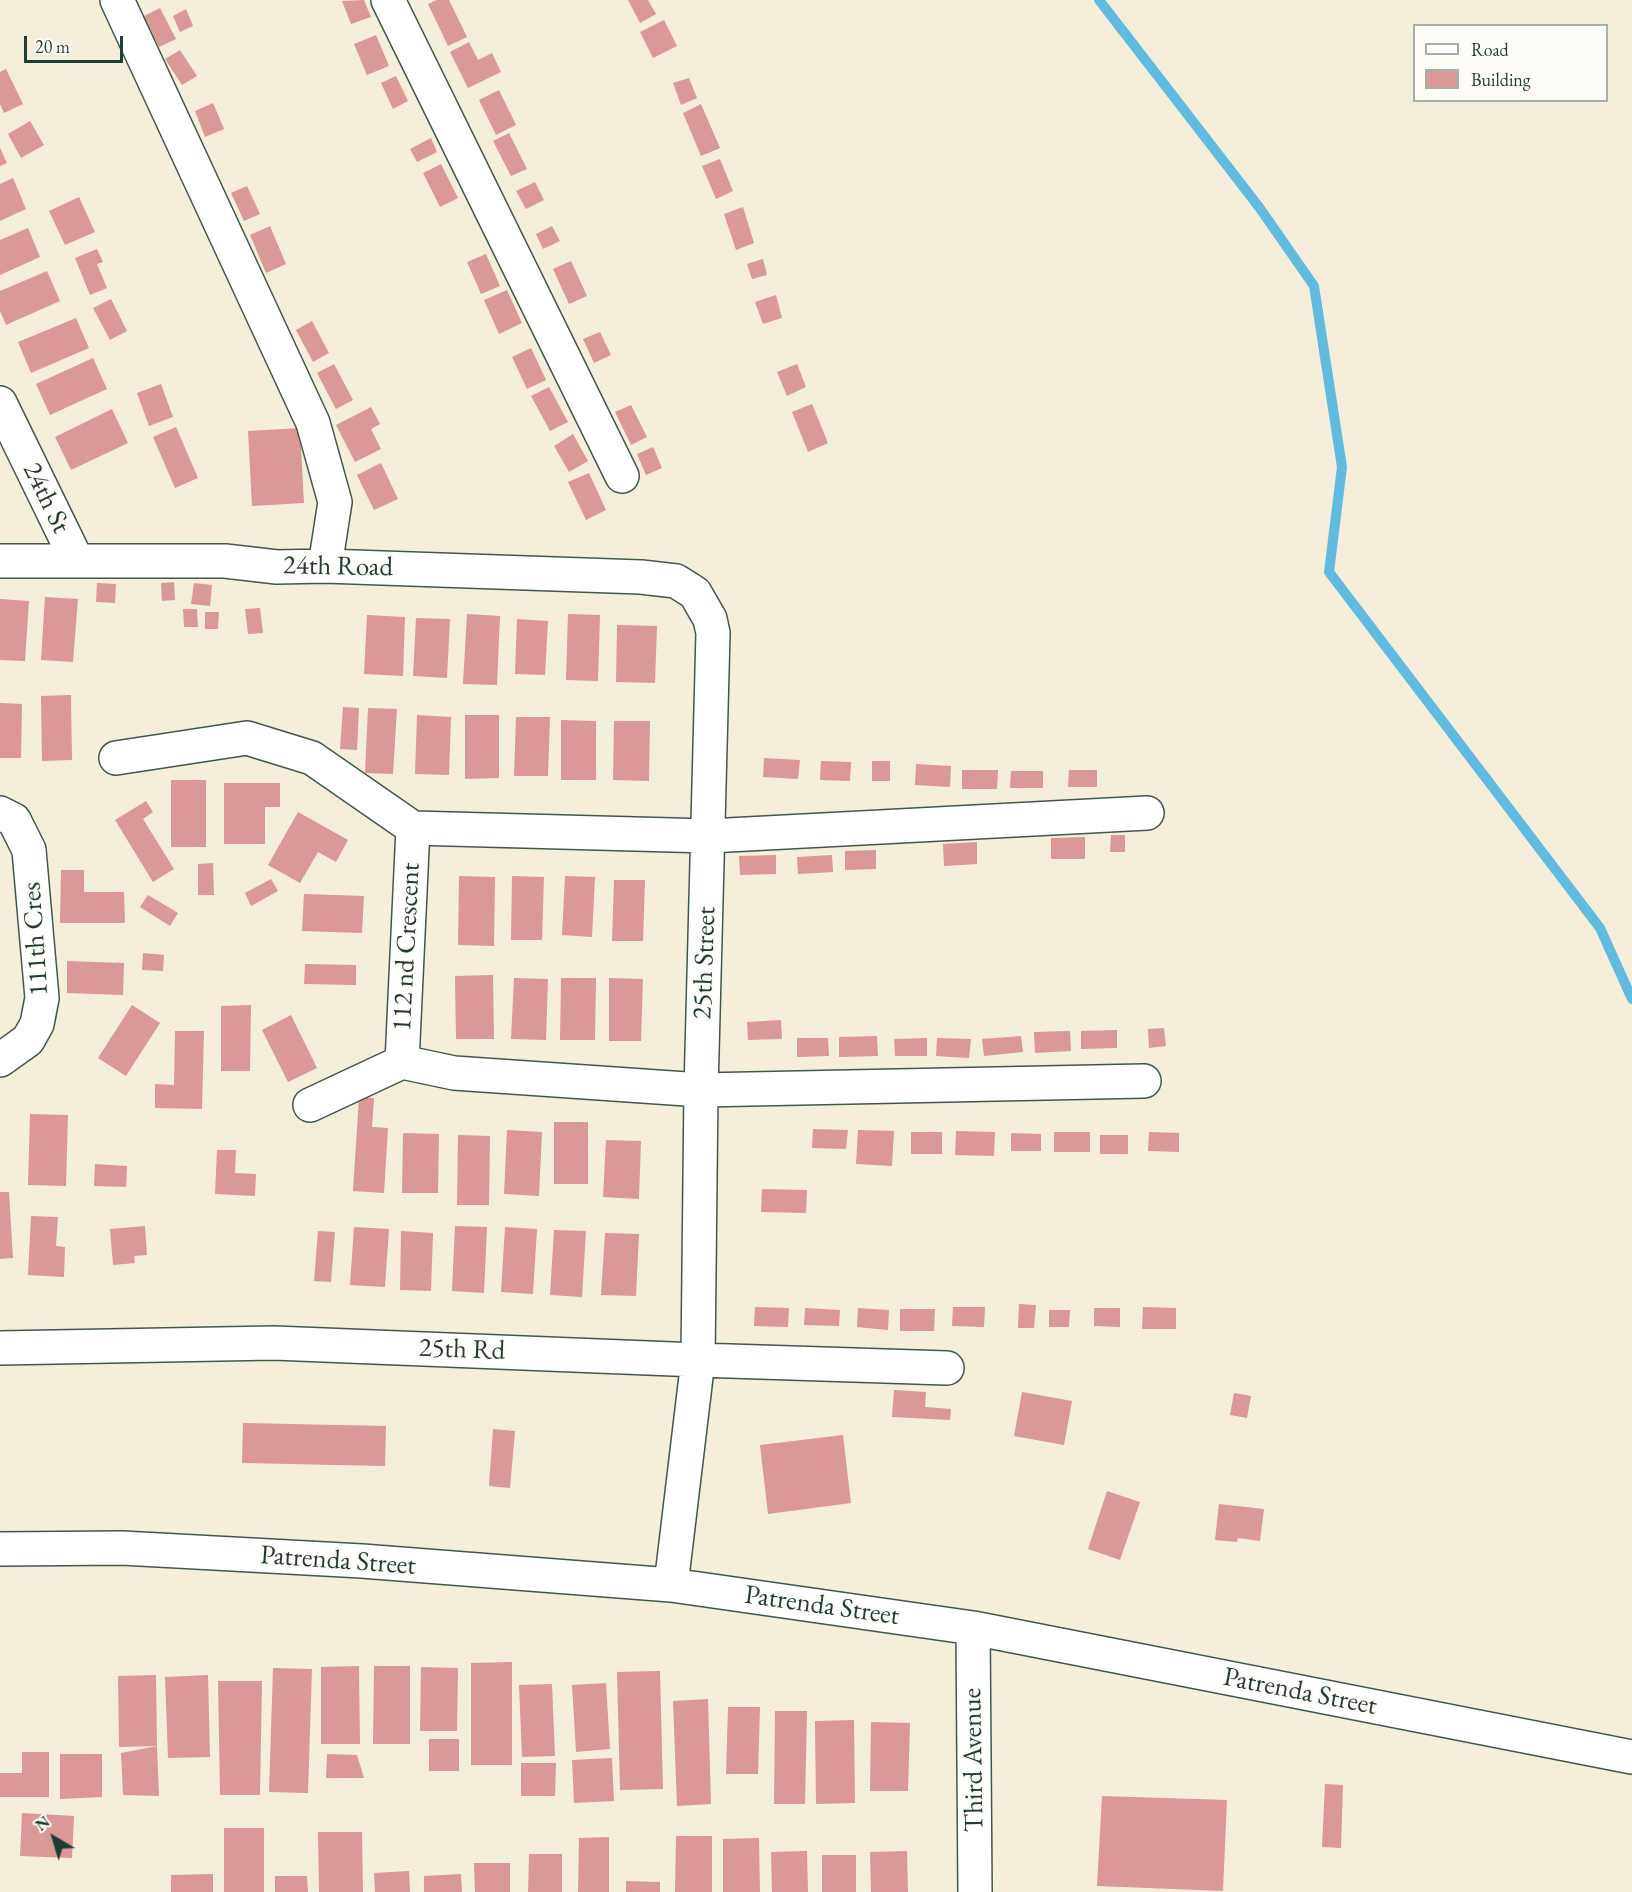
<!DOCTYPE html>
<html>
<head>
<meta charset="utf-8">
<style>
	body { margin:0 }
	#map { position:relative; width:1632px; height:1892px; overflow:hidden; background:#f5eedb; font-family:"EB Garamond",serif }
	canvas { display:block }
	.legend { position:absolute; left:1413px; top:24px; width:195px; height:78px; box-sizing:border-box; background:#fdfcf7; border:2px solid #a4b0a9; margin:0; padding:8px 10px; list-style:none; font-size:18px; color:#1f3d34 }
	.legend li { display:flex; align-items:center; gap:12px; height:30px }
	.legend b { width:30px; border:2px solid #a4b0a9 }
	.north { position:absolute; left:24px; top:1808px; width:60px; height:60px; -webkit-text-stroke:4px #fdfcf7; paint-order:stroke; rotate:322deg; font-size:16px; font-weight:700; line-height:24px; text-align:center; color:#1f3d34 }
	.north::after { content:''; display:block; margin:auto; width:21px; height:27px; background:#1f3d34; clip-path:polygon(50% 0,100% 100%,50% 72%,0 100%) }
	.scale { position:absolute; left:24px; top:36px; width:99px; height:27px; box-sizing:border-box; border:3px solid #1f3d34; border-top:0; padding-left:8px; font-size:18px; line-height:21px; white-space:nowrap; color:#1f3d34; -webkit-text-stroke:4px #fdfcf7; paint-order:stroke }
</style>
</head>
<body>
<div id="map">
<canvas width="1632" height="1892"></canvas>
<ul class="legend">
<li><b style="height:8px;background:#fff"></b>Road</li>
<li><b style="height:16px;background:#da9896"></b>Building</li>
</ul>
<div class="north">N</div>
<div class="scale">20 m</div>
</div>
<script>
const c = document.querySelector('canvas').getContext('2d');
c.lineJoin = 'round';
const shape = rows => new Path2D(rows.map(r => 'M' + r).join(''));
function strokePath(path, color, width, dash) { c.strokeStyle = color; c.lineWidth = width; c.lineCap = dash ? 'butt' : 'round'; c.setLineDash(dash || []); c.stroke(path); }
function fill(path, color) { c.fillStyle = color; c.fill(path, 'evenodd'); }
function label(font, color, halo, rows, align = 'center') {
  c.font = font + ' "EB Garamond",serif'; c.lineWidth = 5; c.setLineDash([]); c.textBaseline = 'middle'; c.strokeStyle = halo; c.fillStyle = color; for (const [text, x, y, turn = 0] of rows) {
    c.save(); c.translate(x, y); c.rotate((+turn || 0) * Math.PI / 180); c.textAlign = isNaN(turn) ? turn : align; if (halo) c.strokeText(text, 0, 0); c.fillText(text, 0, 0); c.restore();
  }
}
const stream = shape([
	[1099,0,1259,207,1314,286,1342,467,1329,572,1600,928,1632,999]
]);
const building = shape([
	[364,0,371,17,351,24,342,1],
	[437,0,449,0,467,37,448,46,428,4],
	[628,0,648,0,656,14,640,23],
	[160,8,176,39,159,47,144,16],
	[186,9,193,26,180,32,173,16],
	[664,20,677,46,653,58,640,32],
	[376,35,389,66,367,75,354,44],
	[469,42,478,60,492,53,501,72,468,88,450,52],
	[180,50,197,76,182,85,165,59],
	[6,69,23,104,4,113,0,104,0,72],
	[396,76,408,101,393,109,381,83],
	[689,78,697,98,681,105,673,83],
	[499,90,516,125,496,135,479,100],
	[213,103,224,129,205,137,195,111],
	[701,104,720,148,701,156,683,113],
	[30,121,44,145,21,158,8,134],
	[509,133,527,169,511,176,493,141],
	[431,138,437,152,417,162,410,149],
	[0,148,7,163,0,166],
	[720,159,733,191,716,199,702,166],
	[441,164,458,198,440,207,423,173],
	[13,178,26,209,0,221,0,184],
	[535,182,544,200,526,209,516,191],
	[247,186,260,214,244,221,231,193],
	[79,197,95,232,65,245,49,211],
	[743,207,754,243,736,250,724,214],
	[270,226,286,264,266,273,250,235],
	[552,226,560,241,543,249,536,234],
	[28,228,40,257,0,275,0,240],
	[97,249,103,262,97,264,107,288,90,295,75,258],
	[486,254,500,286,481,294,467,262],
	[763,259,767,275,752,279,747,264],
	[571,261,587,296,569,304,553,269],
	[47,271,60,301,6,325,0,311,0,291],
	[507,290,522,323,499,334,484,300],
	[776,295,782,318,763,324,755,302],
	[111,299,127,331,110,340,93,308],
	[76,318,89,348,31,373,18,342],
	[312,321,329,353,313,362,296,330],
	[600,332,611,355,594,363,583,339],
	[531,348,546,380,527,389,512,357],
	[93,358,107,389,50,415,36,384],
	[334,364,353,400,336,409,317,373],
	[797,364,806,387,787,396,777,372],
	[161,384,173,417,149,426,137,393],
	[549,387,568,422,550,431,531,396],
	[812,404,828,443,808,452,792,412],
	[631,405,647,437,631,445,615,412],
	[371,407,380,424,371,429,381,449,355,462,336,425],
	[112,409,128,443,71,470,55,437],
	[176,427,198,478,175,488,153,437],
	[300,428,304,503,252,506,248,431],
	[573,434,588,461,569,472,554,446],
	[653,447,662,468,646,475,637,454],
	[381,463,398,499,374,510,357,475],
	[589,473,606,510,586,520,568,482],
	[174,582,175,600,162,601,161,583],
	[97,583,116,584,115,603,96,602],
	[194,583,212,585,210,606,191,604],
	[45,597,78,599,73,662,41,660],
	[0,599,29,601,25,661,0,660],
	[260,608,263,633,248,634,245,609],
	[183,609,197,609,198,627,184,627],
	[205,612,219,612,218,629,205,629],
	[467,614,500,616,497,685,463,684],
	[568,614,600,615,598,681,566,680],
	[367,615,405,617,403,676,364,674],
	[416,618,450,619,447,678,413,676],
	[517,619,548,621,545,675,515,674],
	[617,625,657,626,655,683,616,682],
	[71,695,72,760,42,761,41,696],
	[0,703,22,704,21,758,0,758],
	[343,707,359,708,357,750,340,749],
	[368,708,397,709,393,774,365,773],
	[417,715,451,717,449,775,415,774],
	[465,715,499,715,499,778,465,779],
	[516,717,550,717,548,776,514,776],
	[561,720,596,721,596,780,561,780],
	[614,721,650,721,649,781,613,780],
	[764,758,800,760,798,779,763,777],
	[821,761,851,762,850,781,820,780],
	[872,761,890,761,890,781,872,781],
	[916,764,951,766,950,787,915,785],
	[962,770,998,770,997,789,962,789],
	[1069,770,1097,770,1097,787,1068,787],
	[1011,771,1043,771,1043,788,1010,788],
	[171,780,206,780,206,847,171,847],
	[224,783,280,783,280,807,265,807,265,844,224,844],
	[146,801,153,812,143,819,174,869,153,882,115,820],
	[298,812,348,840,336,862,318,852,300,883,268,865],
	[1111,835,1125,835,1125,852,1110,852],
	[1085,837,1085,859,1051,859,1051,838],
	[977,842,977,864,944,866,943,844],
	[876,850,876,869,845,870,845,851],
	[776,855,776,874,740,875,739,856],
	[832,855,833,872,798,874,797,857],
	[213,863,214,895,198,895,198,864],
	[61,870,84,870,84,892,124,892,125,923,60,923],
	[459,876,495,877,494,946,458,945],
	[512,876,544,877,542,940,511,940],
	[565,876,595,877,592,937,562,935],
	[271,879,278,891,251,906,245,893],
	[614,880,645,880,643,941,612,941],
	[304,894,364,896,362,933,302,931],
	[148,895,178,913,170,926,140,907],
	[143,953,164,955,163,971,142,970],
	[67,961,124,963,123,995,67,993],
	[305,964,356,965,356,985,304,984],
	[493,975,494,1039,456,1039,455,976],
	[514,978,548,979,546,1040,511,1039],
	[561,978,596,978,595,1040,560,1040],
	[609,978,643,979,641,1041,609,1041],
	[132,1005,160,1023,126,1076,98,1058],
	[251,1005,250,1071,221,1071,221,1006],
	[291,1015,317,1068,288,1082,262,1030],
	[781,1020,782,1039,748,1040,747,1022],
	[1164,1028,1166,1046,1149,1048,1148,1029],
	[1117,1030,1117,1048,1081,1049,1081,1031],
	[175,1031,204,1031,202,1109,155,1108,155,1084,174,1085],
	[1070,1031,1071,1051,1035,1053,1034,1032],
	[877,1036,878,1056,839,1057,839,1037],
	[1021,1036,1023,1052,984,1056,982,1039],
	[797,1038,828,1038,829,1056,797,1057],
	[927,1038,927,1056,895,1056,894,1039],
	[937,1038,971,1039,969,1058,936,1056],
	[359,1097,374,1098,372,1127,388,1128,384,1193,353,1191],
	[30,1114,68,1115,66,1186,28,1185],
	[554,1122,588,1122,588,1184,554,1184],
	[813,1129,848,1130,846,1149,812,1148],
	[507,1130,542,1132,539,1196,504,1194],
	[858,1130,894,1131,892,1166,856,1164],
	[956,1131,995,1132,994,1156,955,1155],
	[911,1132,942,1132,942,1154,911,1154],
	[1054,1132,1090,1132,1090,1152,1054,1152],
	[1149,1132,1179,1133,1179,1152,1148,1151],
	[403,1133,439,1134,438,1193,402,1193],
	[1011,1133,1041,1134,1041,1151,1011,1151],
	[458,1135,490,1136,489,1205,457,1205],
	[1100,1135,1128,1135,1128,1154,1100,1154],
	[606,1140,641,1141,639,1199,603,1197],
	[217,1150,236,1150,235,1173,256,1174,255,1196,215,1194],
	[95,1164,127,1166,126,1187,94,1186],
	[762,1189,807,1190,806,1213,761,1212],
	[0,1192,9,1192,13,1258,0,1259],
	[31,1216,58,1217,56,1246,65,1247,64,1277,28,1275],
	[145,1226,147,1255,134,1256,135,1263,113,1265,110,1229],
	[455,1226,487,1227,484,1293,452,1291],
	[354,1227,389,1229,385,1287,350,1285],
	[505,1227,537,1229,533,1294,501,1292],
	[554,1230,586,1231,582,1297,550,1295],
	[318,1231,335,1232,331,1282,314,1281],
	[401,1231,433,1233,431,1291,400,1290],
	[605,1233,639,1234,636,1296,601,1295],
	[1019,1304,1036,1305,1034,1328,1018,1328],
	[755,1307,789,1308,788,1327,754,1326],
	[953,1307,985,1307,984,1327,952,1326],
	[1143,1307,1176,1308,1176,1329,1142,1329],
	[805,1308,840,1310,839,1326,804,1325],
	[858,1308,889,1310,888,1330,857,1327],
	[1094,1308,1120,1308,1120,1327,1094,1326],
	[900,1309,935,1309,934,1331,900,1331],
	[1049,1310,1070,1310,1069,1327,1049,1327],
	[894,1390,926,1392,925,1407,951,1409,950,1420,892,1417],
	[1022,1392,1072,1401,1064,1445,1014,1436],
	[1234,1393,1251,1396,1247,1418,1230,1415],
	[243,1423,386,1426,385,1466,242,1463],
	[493,1429,515,1431,510,1488,489,1486],
	[843,1435,851,1503,768,1514,760,1445],
	[1107,1491,1140,1502,1120,1560,1088,1549],
	[1219,1504,1264,1509,1260,1541,1238,1538,1237,1542,1215,1540],
	[512,1662,512,1765,471,1765,471,1663],
	[359,1666,360,1744,321,1744,321,1667],
	[374,1666,410,1666,410,1744,373,1744],
	[421,1667,458,1668,457,1731,420,1731],
	[273,1668,312,1669,308,1793,269,1792],
	[660,1671,663,1789,620,1790,617,1672],
	[156,1675,157,1746,119,1747,118,1676],
	[208,1675,210,1757,168,1758,165,1677],
	[218,1681,262,1681,260,1795,220,1795],
	[606,1683,610,1749,576,1752,572,1685],
	[552,1684,555,1756,522,1757,519,1685],
	[708,1699,711,1804,677,1806,673,1701],
	[728,1707,760,1707,758,1774,726,1774],
	[775,1711,807,1711,805,1804,774,1804],
	[854,1720,855,1803,816,1804,815,1721],
	[871,1722,910,1723,908,1791,870,1791],
	[429,1739,459,1739,459,1771,429,1771],
	[157,1746,159,1796,123,1795,121,1753],
	[22,1752,49,1752,49,1797,0,1797,0,1773,22,1773],
	[60,1754,102,1754,102,1797,60,1799],
	[327,1754,357,1755,364,1778,326,1778],
	[612,1758,614,1801,574,1803,572,1760],
	[521,1763,556,1763,555,1796,521,1796],
	[1325,1784,1343,1785,1341,1848,1322,1847],
	[1102,1796,1227,1800,1223,1891,1097,1886],
	[22,1813,74,1816,72,1858,20,1856],
	[224,1828,264,1828,264,1892,224,1892],
	[318,1832,362,1832,363,1892,319,1892],
	[676,1836,712,1836,712,1892,675,1892],
	[609,1837,609,1892,578,1892,579,1838],
	[759,1838,760,1892,723,1892,723,1839],
	[807,1851,808,1892,772,1892,771,1852],
	[907,1851,908,1892,871,1892,870,1852],
	[529,1854,562,1854,562,1892,528,1892],
	[822,1855,856,1855,856,1892,822,1892],
	[474,1863,510,1863,510,1892,475,1892],
	[409,1871,410,1892,375,1892,374,1873],
	[213,1874,213,1892,171,1892,171,1875],
	[461,1874,462,1892,424,1892,424,1876],
	[275,1876,307,1876,308,1892,275,1892],
	[626,1881,660,1882,660,1892,626,1892]
]);
const minor = shape([
	[117,0,313,423,335,502,325,566],
	[388,0,622,476],
	[0,403,77,561],
	[0,561,225,561,277,567,325,566,641,577,676,581,695,593,710,619,713,633,701,1090,698,1360,947,1368],
	[116,758,247,738,312,758,413,828],
	[0,813,14,820,29,850,42,998,37,1024,28,1040,0,1060],
	[1144,1081,701,1090,454,1073,402,1062,413,828,709,836,1147,813],
	[310,1105,402,1062],
	[0,1348,274,1343,698,1360,671,1585],
	[0,1549,122,1548,362,1561,671,1585,973,1628,1632,1757],
	[973,1628,975,1892]
]);
const streetNames = [
	["24th St",46,498,64],
	["24th Road",338,567,1],
	["111th Cres",36,939,-94],
	["112 nd Crescent",407,947,-87],
	["25th Street",705,963,-88],
	["25th Rd",462,1350,2],
	["Patrenda Street",338,1561,4],
	["Patrenda Street",822,1606,8],
	["Patrenda Street",1300,1692,11],
	["Third Avenue",974,1760,-91]
];
strokePath(stream, '#60bbde', 10);
fill(building, '#da9896');
strokePath(minor, '#3f584d', 36);
strokePath(minor, '#fff', 33);
label('27px', '#1f3d34', '#fdfcf7', streetNames);
</script>
</body>
</html>
